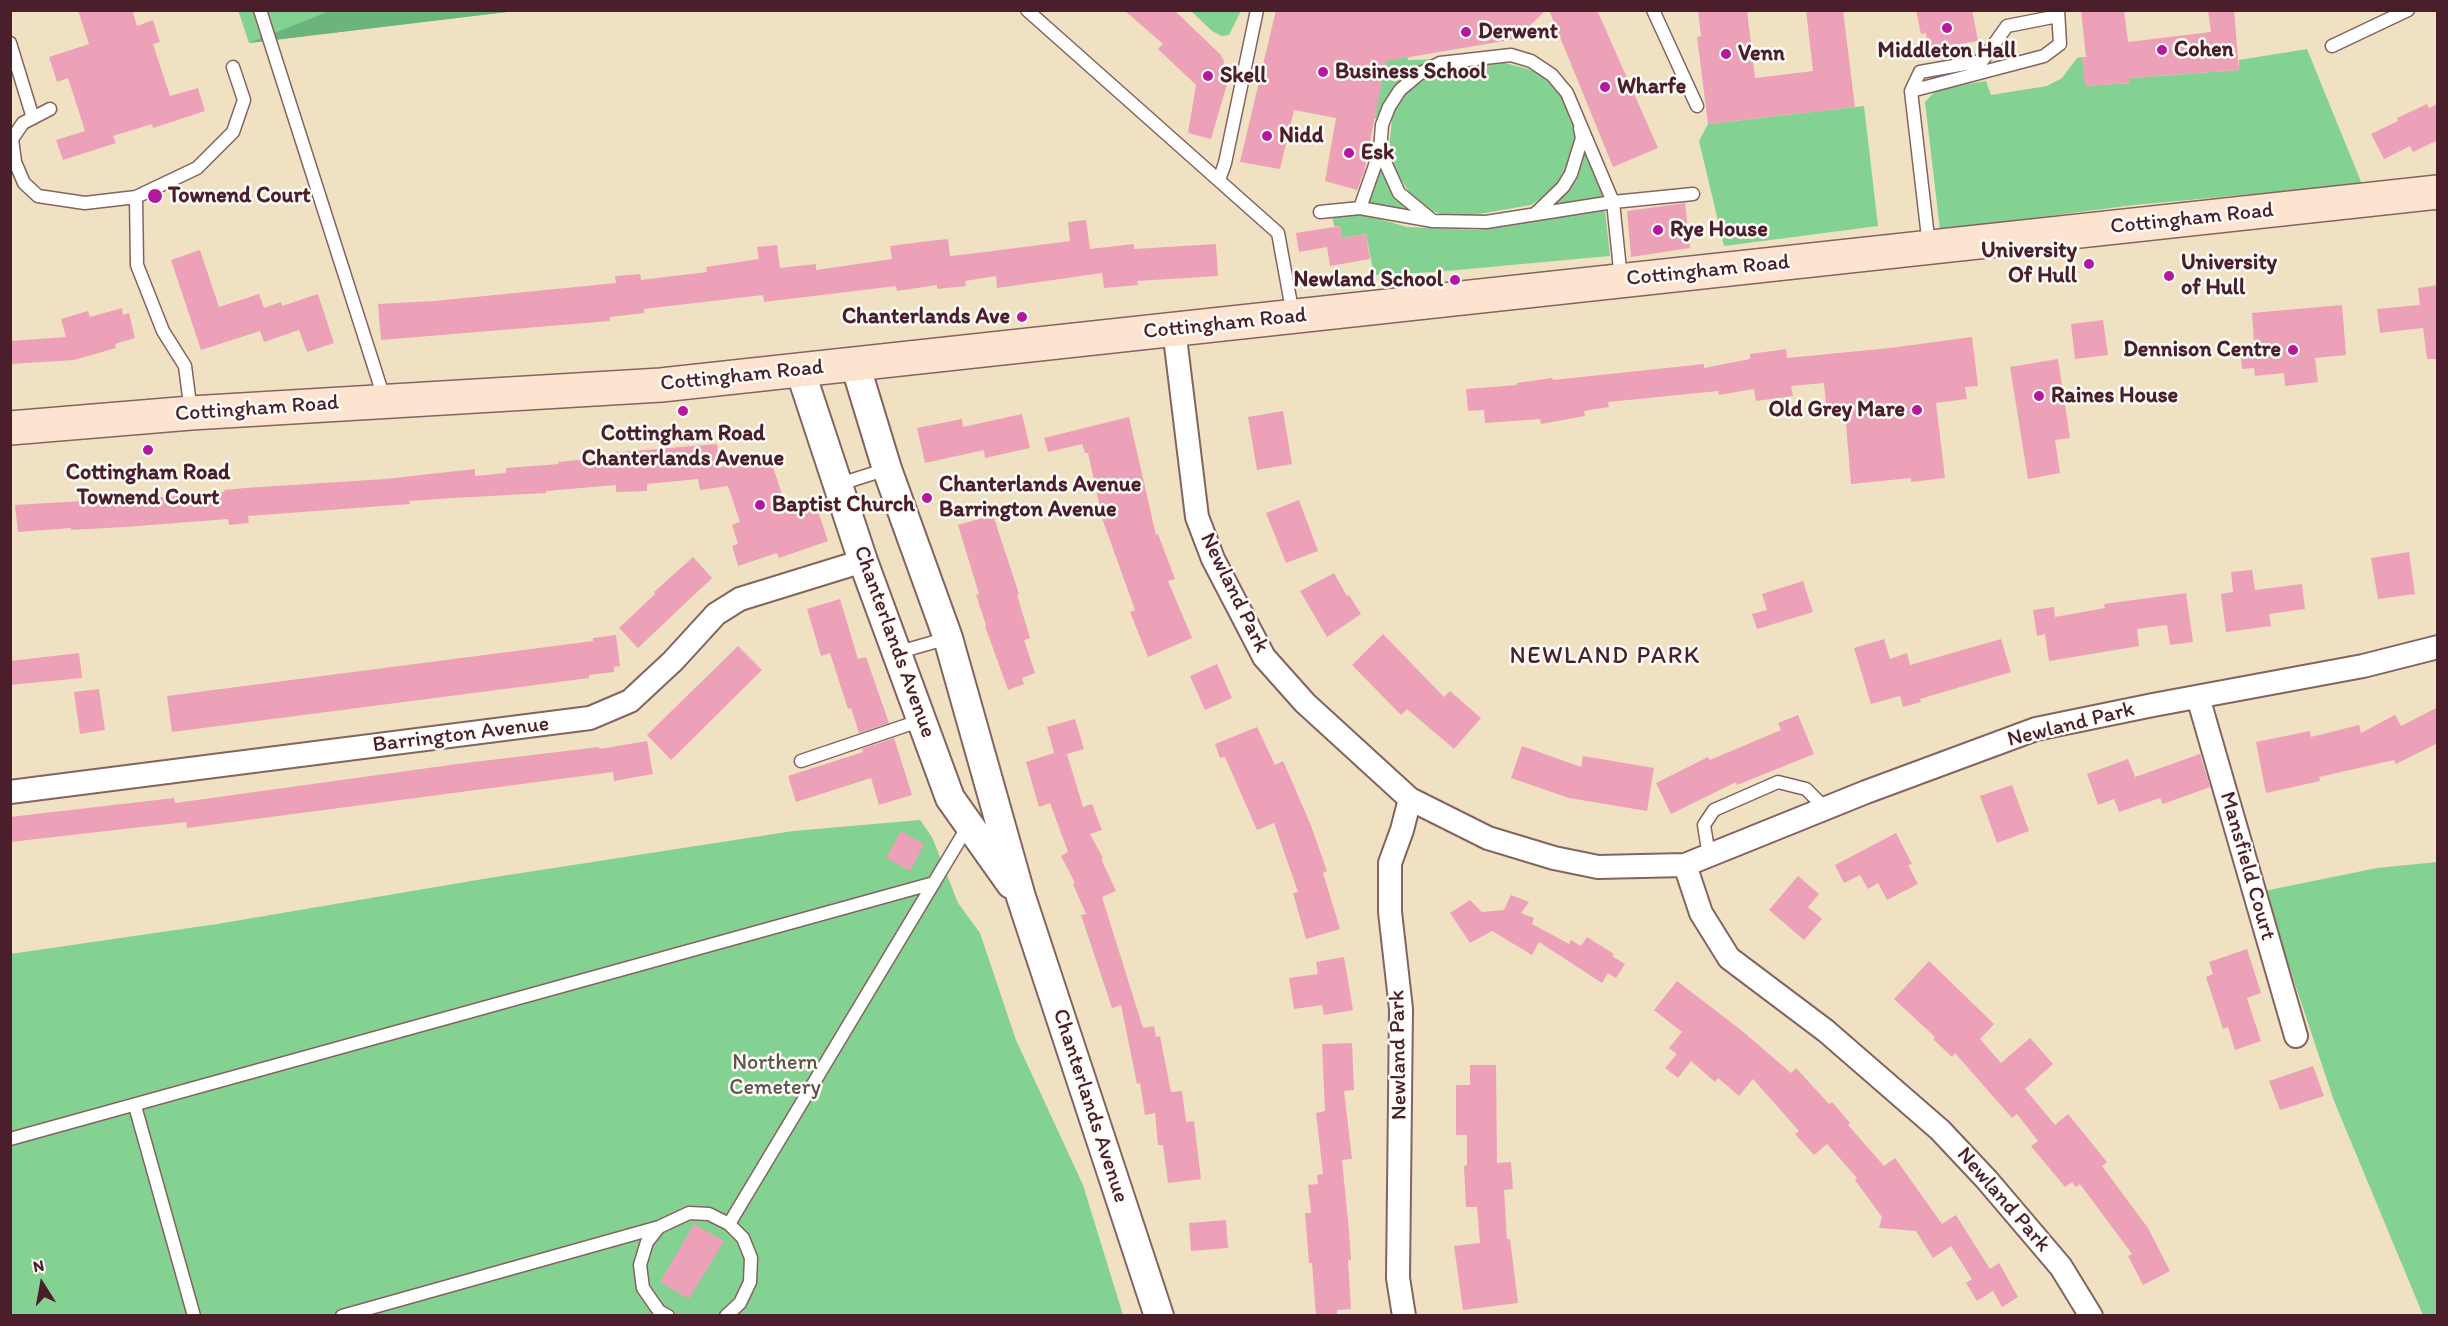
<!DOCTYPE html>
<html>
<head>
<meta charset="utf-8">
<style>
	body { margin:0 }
	#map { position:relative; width:2448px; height:1326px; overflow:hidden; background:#f1e1c3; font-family:Itim,sans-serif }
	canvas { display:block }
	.frame { position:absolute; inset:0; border:12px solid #4a1f2b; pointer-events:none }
	.north { position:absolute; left:12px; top:1254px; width:60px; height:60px; -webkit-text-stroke:4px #fdfcf7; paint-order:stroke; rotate:349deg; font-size:16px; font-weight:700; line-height:24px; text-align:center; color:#4a1f2b }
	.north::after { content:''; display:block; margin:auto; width:21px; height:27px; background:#4a1f2b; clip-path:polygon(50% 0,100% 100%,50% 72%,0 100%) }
</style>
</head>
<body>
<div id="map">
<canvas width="2448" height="1326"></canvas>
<div class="frame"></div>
<div class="north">N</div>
</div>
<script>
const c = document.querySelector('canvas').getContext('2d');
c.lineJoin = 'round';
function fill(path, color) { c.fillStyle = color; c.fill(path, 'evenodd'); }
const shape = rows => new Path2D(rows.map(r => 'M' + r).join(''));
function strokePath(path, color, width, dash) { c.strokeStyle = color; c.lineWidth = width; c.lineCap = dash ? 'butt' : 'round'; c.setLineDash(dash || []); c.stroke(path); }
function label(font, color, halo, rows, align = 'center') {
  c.font = font + ' Itim,sans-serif'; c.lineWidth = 5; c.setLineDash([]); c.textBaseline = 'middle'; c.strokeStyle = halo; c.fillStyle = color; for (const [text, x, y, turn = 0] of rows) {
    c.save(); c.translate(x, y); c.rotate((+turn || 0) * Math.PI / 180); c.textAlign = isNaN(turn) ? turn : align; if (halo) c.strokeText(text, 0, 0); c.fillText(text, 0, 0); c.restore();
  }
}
const green = shape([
	[238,10,515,11,249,43],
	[1191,11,1241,11,1229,35,1222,36,1212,31],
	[1403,37,1408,60,1440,59,1423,65,1403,78,1390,94,1384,120,1372,118,1384,56],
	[2307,49,2362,184,2134,205,1940,230,1925,102,1937,89,1986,81,1991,95,2047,86,2062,78,2077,58,2082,57,2086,86,2130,83,2130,78,2239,70,2239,60],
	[1505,63,1528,69,1546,77,1560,92,1575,127,1573,150,1565,173,1554,189,1531,205,1468,216,1443,215,1430,210,1415,201,1394,169,1389,148,1393,111,1406,91,1423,77,1442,69],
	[1864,106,1878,226,1724,246,1699,141,1708,124],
	[1582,138,1613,202,1536,213,1563,187],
	[1380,151,1391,181,1433,221,1360,208],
	[1605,210,1610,256,1435,272,1374,275,1366,234,1342,238,1340,226,1334,226,1332,214,1366,215,1407,227,1478,230],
	[920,820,932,837,958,903,980,933,1016,1040,1083,1185,1123,1315,11,1315,10,954,217,924,489,878,793,831],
	[2437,862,2437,1315,2423,1315,2334,1101,2264,891,2377,868]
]);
const forest = shape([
	[330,11,515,11,249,43]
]);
const building = shape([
	[78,10,132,10,137,26,153,20,160,42,153,44,170,96,198,88,205,111,153,128,152,124,113,136,116,143,63,160,56,140,85,131,68,78,57,82,49,57,89,44],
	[1124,10,1174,10,1220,54,1224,61,1222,71,1230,74,1211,139,1188,133,1196,85,1158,49,1163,44],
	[1276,10,1546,10,1516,39,1386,61,1364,172,1357,190,1325,181,1336,118,1294,110,1280,169,1240,162],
	[1549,10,1597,10,1658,148,1613,167],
	[1698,10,1747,10,1755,78,1813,71,1806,10,1843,10,1855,107,1708,124,1697,37,1701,36],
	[1916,10,1972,10,1978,41,1928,49,1926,33,1921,34],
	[2081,10,2124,10,2128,42,2211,32,2208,10,2234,10,2239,70,2130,78,2130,83,2085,86,2082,57,2086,57],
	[2427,104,2429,108,2438,104,2438,140,2413,152,2410,146,2384,159,2371,134,2398,121,2397,118],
	[1685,203,1690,248,1631,257,1627,211],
	[1086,220,1090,249,1134,244,1134,249,1216,244,1218,276,1137,281,1138,285,1104,288,1102,273,997,288,996,276,965,281,966,286,937,289,937,285,897,291,896,286,764,302,763,295,644,309,644,313,610,317,610,321,381,340,378,304,434,301,616,283,615,276,640,274,641,280,707,272,706,267,759,259,757,247,777,245,780,268,816,264,816,270,892,259,890,246,929,241,948,239,950,256,985,252,1070,241,1068,222],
	[1340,226,1342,238,1366,234,1370,259,1330,266,1327,247,1299,252,1296,233],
	[200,250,219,307,259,294,264,308,281,302,282,306,318,294,334,343,307,352,299,330,264,342,260,331,201,350,171,260],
	[2438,285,2438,359,2427,359,2423,328,2380,333,2377,309,2420,305,2418,288],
	[2342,305,2346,355,2315,358,2318,382,2285,386,2284,373,2255,376,2254,368,2242,369,2240,344,2254,343,2252,313],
	[122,308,123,315,129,313,135,338,115,344,116,348,74,360,10,364,10,341,66,337,61,319,88,311,90,317],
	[2103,320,2108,355,2075,359,2071,324],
	[1972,337,1978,386,1965,387,1967,399,1936,403,1945,478,1911,482,1911,478,1851,484,1845,412,1827,413,1824,383,1791,386,1793,396,1756,401,1754,389,1719,395,1718,391,1608,402,1609,407,1584,411,1585,416,1541,424,1540,419,1485,423,1484,410,1468,411,1466,389,1517,385,1517,383,1552,378,1553,380,1704,364,1704,368,1750,359,1750,354,1786,349,1787,358,1890,348],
	[2058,359,2070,438,2055,440,2060,473,2028,479,2010,367],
	[1283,411,1292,464,1257,470,1248,417],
	[1022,414,1030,448,985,458,984,450,925,463,917,428,962,419,963,427],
	[1129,417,1156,535,1158,534,1175,579,1168,581,1192,638,1148,657,1130,612,1135,610,1103,521,1088,453,1085,453,1082,444,1048,452,1044,438],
	[717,444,719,468,768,452,786,506,813,496,828,541,779,558,777,553,738,566,732,546,738,544,732,525,740,522,728,486,700,490,698,479,647,484,647,491,616,492,616,485,546,491,546,493,454,498,409,501,410,504,248,516,249,523,229,525,228,519,124,527,71,530,71,528,18,532,15,505,114,499,114,501,225,492,224,490,245,488,385,479,475,469,475,476,506,473,506,468,559,464,558,462,608,457,608,453],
	[1299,500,1318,551,1286,563,1266,513],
	[993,515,1019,594,1017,595,1030,638,1024,640,1035,673,1022,678,1024,684,1008,690,985,626,986,625,976,595,979,594,958,525],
	[2409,552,2415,594,2378,599,2371,558],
	[693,557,712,578,638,648,619,628,655,594,654,592],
	[2252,570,2255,590,2302,584,2305,609,2269,614,2271,626,2226,632,2221,594,2233,592,2231,572],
	[1334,573,1347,596,1349,595,1361,614,1327,637,1300,591],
	[1803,581,1813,612,1757,629,1752,614,1767,610,1762,594],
	[2186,593,2193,642,2170,645,2167,625,2137,629,2139,646,2049,661,2045,634,2037,636,2033,610,2054,607,2055,617,2105,608,2104,604],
	[840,599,858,659,866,657,889,723,859,733,851,708,848,709,830,653,821,656,807,609],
	[1383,634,1444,697,1450,691,1481,718,1454,749,1407,709,1401,715,1352,665],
	[616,635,620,666,614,667,614,672,589,675,589,678,172,732,167,696,593,641,593,638],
	[1884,639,1890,659,1907,653,1910,665,2001,639,2011,672,1920,699,1921,702,1903,707,1900,696,1871,704,1854,648],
	[738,646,762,670,671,760,647,735],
	[79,653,82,678,10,685,10,661],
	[1217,664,1232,698,1205,710,1190,676],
	[99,689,105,730,80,734,74,692],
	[2438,707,2438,743,2396,764,2394,760,2319,777,2320,781,2266,793,2256,742,2310,731,2311,737,2359,725,2361,733,2395,715,2401,726],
	[1798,715,1814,754,1737,785,1736,782,1671,814,1656,783,1708,757,1710,760,1781,730,1778,723],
	[1075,719,1084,749,1067,754,1083,807,1092,804,1102,830,1090,834,1103,858,1101,859,1116,891,1102,897,1143,1028,1154,1026,1156,1037,1160,1036,1171,1092,1182,1091,1186,1122,1194,1121,1201,1179,1168,1183,1163,1145,1158,1145,1155,1113,1145,1115,1140,1083,1137,1084,1121,1005,1112,1008,1081,915,1086,914,1073,884,1075,883,1061,856,1068,852,1050,803,1039,807,1026,762,1054,753,1047,727],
	[1257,727,1275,765,1283,761,1310,823,1327,871,1323,873,1340,929,1306,939,1293,893,1298,892,1274,823,1257,830,1225,757,1220,758,1215,744],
	[894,738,912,795,879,805,871,778,796,802,788,776,863,752,862,749],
	[647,741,653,774,614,781,613,772,187,828,186,822,10,842,10,817,174,798,175,803,457,764,599,747,600,749],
	[1522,746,1581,767,1583,756,1654,768,1647,811,1569,798,1511,778],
	[2200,754,2210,787,2163,804,2160,798,2119,812,2114,799,2098,805,2087,774,2128,759,2135,777],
	[2012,785,2029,831,1997,843,1980,796],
	[901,831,924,844,910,871,886,858],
	[1896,833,1912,864,1908,865,1918,884,1887,900,1878,883,1868,889,1860,875,1844,883,1835,865],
	[1798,876,1819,894,1808,907,1822,919,1804,940,1769,910],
	[1511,895,1529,902,1521,913,1534,918,1532,924,1569,944,1571,940,1581,946,1587,937,1614,954,1612,956,1625,964,1616,978,1608,973,1602,983,1539,942,1532,955,1492,931,1470,943,1450,913,1470,900,1482,912,1504,910],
	[2247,949,2261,993,2247,998,2261,1041,2235,1050,2228,1027,2223,1029,2206,977,2213,974,2209,962],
	[1344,957,1353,1010,1324,1015,1322,1005,1294,1009,1289,978,1318,974,1316,962],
	[1929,961,1994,1024,1980,1039,2001,1063,2030,1038,2053,1064,2025,1089,2055,1125,2068,1114,2086,1136,2107,1162,2102,1166,2148,1228,2170,1271,2143,1285,2128,1256,2132,1254,2080,1184,2076,1187,2072,1182,2065,1187,2031,1146,2038,1141,2017,1114,2012,1118,1955,1053,1952,1057,1933,1039,1935,1037,1894,999],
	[1677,981,1741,1030,1791,1073,1796,1068,1829,1104,1832,1102,1850,1123,1848,1125,1884,1166,1895,1158,1942,1224,1956,1215,1990,1269,1999,1263,2018,1297,2002,1307,1993,1291,1977,1301,1966,1283,1972,1279,1951,1246,1933,1258,1916,1231,1879,1228,1882,1217,1855,1180,1857,1178,1827,1144,1814,1155,1795,1134,1799,1131,1753,1079,1739,1096,1718,1078,1715,1082,1691,1061,1678,1078,1665,1068,1677,1054,1669,1048,1682,1032,1654,1010],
	[1352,1043,1354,1090,1344,1091,1352,1159,1342,1160,1349,1231,1351,1260,1348,1260,1351,1309,1337,1310,1337,1316,1316,1316,1312,1263,1309,1263,1305,1213,1311,1213,1308,1185,1318,1184,1317,1175,1323,1174,1316,1113,1325,1111,1322,1044],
	[1470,1065,1496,1065,1497,1163,1511,1162,1513,1189,1504,1190,1507,1239,1510,1239,1518,1303,1463,1310,1454,1246,1480,1243,1477,1207,1466,1207,1464,1166,1467,1165,1467,1135,1456,1135,1456,1085,1470,1085],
	[2313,1066,2324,1096,2280,1110,2269,1081],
	[1226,1220,1228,1248,1191,1251,1189,1223],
	[694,1224,724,1241,689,1299,660,1282]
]);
const service = shape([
	[260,10,385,401],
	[1027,10,1278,233,1293,315],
	[1653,10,1697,106],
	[10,43,33,118],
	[2332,46,2408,10],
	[1911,91,2044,56,2060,44,2058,10],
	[50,109,23,123,12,139,15,162,24,183,38,196,85,203,136,197,197,168,233,132,244,100,233,67],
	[1219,180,1225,163,1257,10],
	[136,197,137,265,163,331,185,366,191,412],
	[1360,208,1380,151],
	[1320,212,1360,208,1433,221,1486,222,1613,202,1693,194],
	[1536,213,1563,187,1571,174,1582,138,1580,128],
	[1433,221,1399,193,1380,151,1382,125,1389,107,1400,90,1419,74,1440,63,1511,55,1531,61,1552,75,1567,93,1613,202,1621,279],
	[1929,246,1911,91,1920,72,1982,61,2007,26,2058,16],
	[840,484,887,469],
	[896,653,948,638],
	[801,761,922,720],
	[1709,856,1704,825,1714,810,1778,782,1806,789,1826,809],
	[135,1106,194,1316],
	[10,1139,934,883],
	[729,1224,968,826],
	[342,1316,659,1227],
	[668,1316,659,1311,643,1288,640,1265,647,1242,659,1227,689,1213,709,1214,729,1224,743,1238,751,1258,750,1282,740,1303,726,1316]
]);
const minor = shape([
	[1174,329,1197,517,1213,559,1264,657,1305,703,1410,799,1488,838,1554,858,1598,867,1685,865,1866,792,2036,729,2153,705,2363,666,2438,647],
	[2198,697,2296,1036],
	[10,792,590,718,630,701,673,661,716,614,740,599,863,561],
	[1685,865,1701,913,1729,958,1826,1031,1940,1130,1987,1180,2061,1267,2091,1316],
	[1404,1316,1398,1278,1401,1009,1390,912,1390,863,1402,830,1410,799]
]);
const tertiary = shape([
	[855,364,887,469,948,638,1021,897,1159,1316],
	[800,370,863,561,950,798,1011,884]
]);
const secondary = shape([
	[10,428,191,413,661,385,2438,192]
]);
const markers = [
	[1947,28,6,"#b5179e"],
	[1466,32,6,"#b5179e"],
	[2162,50,6,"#b5179e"],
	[1726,54,6,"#b5179e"],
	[1323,72,6,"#b5179e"],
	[1208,76,6,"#b5179e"],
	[1605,87,6,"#b5179e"],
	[1267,136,6,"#b5179e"],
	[1349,153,6,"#b5179e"],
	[155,196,8,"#b5179e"],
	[1658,230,6,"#b5179e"],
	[2089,264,6,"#b5179e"],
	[2169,276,6,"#b5179e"],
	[1455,280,6,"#b5179e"],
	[1022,317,6,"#b5179e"],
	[2293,350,6,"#b5179e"],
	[2039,396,6,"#b5179e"],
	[1917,410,6,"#b5179e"],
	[683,411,6,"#b5179e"],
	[148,450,6,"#b5179e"],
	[927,498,6,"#b5179e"],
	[760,505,6,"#b5179e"]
];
const poiNames = [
	["Derwent",1478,32],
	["Cohen",2174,50],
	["Middleton Hall",1947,51,"center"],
	["Venn",1738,54],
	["Business School",1335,72],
	["Skell",1220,76],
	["Wharfe",1617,87],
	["Nidd",1279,136],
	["Esk",1361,153],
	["Townend Court",168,196],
	["Rye House",1670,230],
	["University",2077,251,"right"],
	["Of Hull",2077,276,"right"],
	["University",2181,263],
	["of Hull",2181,288],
	["Newland School",1443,280,"right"],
	["Chanterlands Ave",1010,317,"right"],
	["Dennison Centre",2281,350,"right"],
	["Raines House",2051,396],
	["Old Grey Mare",1905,410,"right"],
	["Cottingham Road",683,434,"center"],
	["Chanterlands Avenue",683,459,"center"],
	["Cottingham Road",148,473,"center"],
	["Townend Court",148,498,"center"],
	["Chanterlands Avenue",939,485],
	["Barrington Avenue",939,510],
	["Baptist Church",772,505]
];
const streetNames = [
	["Cottingham Road",2192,219,-6],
	["Cottingham Road",1708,271,-6],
	["Cottingham Road",1225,324,-6],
	["Cottingham Road",742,376,-6],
	["Cottingham Road",257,409,-4],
	["Newland Park",1234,593,64],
	["Chanterlands Avenue",894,642,70],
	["Newland Park",2071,725,-14],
	["Barrington Avenue",461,735,-7],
	["Mansfield Court",2247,866,74],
	["Newland Park",1399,1055,-91],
	["Chanterlands Avenue",1090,1106,72],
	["Newland Park",2003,1200,49]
];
const parkNames = [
	["Northern",775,1063],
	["Cemetery",775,1088]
];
const neighbourhoodNames = [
	["NEWLAND PARK",1605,657]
];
fill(green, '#84d291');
fill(forest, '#6bb47b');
fill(building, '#eca1b9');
strokePath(service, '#846360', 15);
strokePath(minor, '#846360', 26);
strokePath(tertiary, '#846360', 32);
strokePath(secondary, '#846360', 36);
strokePath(service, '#fff', 12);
strokePath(minor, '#fff', 22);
strokePath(tertiary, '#fff', 28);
strokePath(secondary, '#fde4d1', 33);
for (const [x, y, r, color] of markers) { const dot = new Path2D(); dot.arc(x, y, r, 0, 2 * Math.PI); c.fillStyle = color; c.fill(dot); strokePath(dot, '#fdfcf7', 2); }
label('bold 22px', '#4a1f2b', '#fdfcf7', poiNames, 'left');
label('22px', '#4a1f2b', '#fdfcf7', streetNames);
label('22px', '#5b554a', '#fdfcf7', parkNames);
c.letterSpacing = '1.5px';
label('24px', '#4a1f2b', '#fdfcf7', neighbourhoodNames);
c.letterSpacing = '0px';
</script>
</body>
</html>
